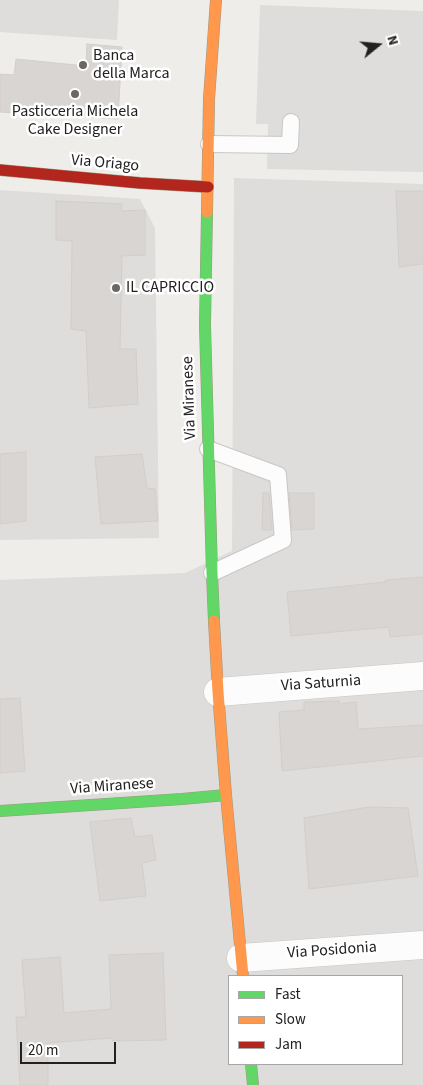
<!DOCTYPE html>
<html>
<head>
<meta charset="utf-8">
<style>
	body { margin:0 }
	#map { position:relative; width:423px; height:1085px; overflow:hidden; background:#efedea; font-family:"Source Sans 3",sans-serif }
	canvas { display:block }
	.legend { position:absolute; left:228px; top:975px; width:175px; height:90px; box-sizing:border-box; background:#fff; border:1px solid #a6a6a6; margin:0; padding:6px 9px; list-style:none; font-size:15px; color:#212121 }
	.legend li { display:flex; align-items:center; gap:10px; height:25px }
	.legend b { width:25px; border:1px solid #a6a6a6 }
	.north { position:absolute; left:353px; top:20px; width:50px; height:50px; -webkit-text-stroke:4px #fff; paint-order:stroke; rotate:73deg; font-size:14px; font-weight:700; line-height:20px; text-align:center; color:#212121 }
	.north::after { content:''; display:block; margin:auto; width:18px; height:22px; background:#212121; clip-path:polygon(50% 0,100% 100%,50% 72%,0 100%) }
	.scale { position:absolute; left:20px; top:1042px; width:96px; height:22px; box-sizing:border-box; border:2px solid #212121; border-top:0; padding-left:6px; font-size:15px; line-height:18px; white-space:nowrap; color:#212121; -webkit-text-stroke:4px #fff; paint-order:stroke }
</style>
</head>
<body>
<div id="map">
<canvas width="423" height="1085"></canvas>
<ul class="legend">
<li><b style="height:6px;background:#63d668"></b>Fast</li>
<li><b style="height:6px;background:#ff974d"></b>Slow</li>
<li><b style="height:6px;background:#b3261e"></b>Jam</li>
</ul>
<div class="north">N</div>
<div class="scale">20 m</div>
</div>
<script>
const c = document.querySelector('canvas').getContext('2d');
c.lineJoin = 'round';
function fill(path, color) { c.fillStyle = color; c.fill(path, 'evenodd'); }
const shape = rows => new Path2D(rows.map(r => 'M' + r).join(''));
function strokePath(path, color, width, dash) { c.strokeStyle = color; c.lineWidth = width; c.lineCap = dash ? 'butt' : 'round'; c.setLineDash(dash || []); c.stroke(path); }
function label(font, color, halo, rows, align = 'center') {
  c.font = font + ' "Source Sans 3",sans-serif'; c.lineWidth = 5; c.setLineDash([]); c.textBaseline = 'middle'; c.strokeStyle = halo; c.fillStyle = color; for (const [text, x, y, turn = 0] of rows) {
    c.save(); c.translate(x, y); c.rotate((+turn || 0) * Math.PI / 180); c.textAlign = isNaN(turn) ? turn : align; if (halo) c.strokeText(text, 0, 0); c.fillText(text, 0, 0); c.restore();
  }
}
const residential = shape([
	[0,0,119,0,117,40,0,32],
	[260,5,423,11,423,172,267,169,268,124,256,124],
	[234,178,423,184,423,1085,0,1085,0,580,185,573,232,551],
	[229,976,402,976,402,1064,229,1064],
	[0,190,140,199,155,228,159,538,0,540]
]);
const building = shape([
	[87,44,122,47,118,119,0,112,0,74,14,75,16,59,86,66,87,44],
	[396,191,423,191,423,264,399,267,396,191],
	[56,201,122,204,122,211,145,210,145,255,122,256,120,349,136,349,138,404,89,408,86,331,71,329,72,241,56,240,56,201],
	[26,452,26,521,0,524,0,454,26,452],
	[142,454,147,488,155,489,158,521,101,524,95,457,142,454],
	[263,493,269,493,272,530,262,530,263,493],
	[289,493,314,493,314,529,292,530,289,493],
	[423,577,423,634,390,637,389,627,291,636,287,592,386,582,385,580,423,577],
	[20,698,25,771,0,773,0,699,20,698],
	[339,701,340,704,356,702,358,729,423,725,423,756,282,771,279,712,304,710,304,702,339,701],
	[369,807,408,808,418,876,309,889,304,818,369,807],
	[131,818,135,837,152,835,156,860,142,863,146,896,100,901,90,822,131,818],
	[163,953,166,1040,112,1041,112,1038,48,1043,48,1085,20,1085,16,1017,26,1017,22,960,60,957,64,1013,111,1009,109,955,163,953]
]);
const lane = shape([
	[209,144,290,145,291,122],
	[208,449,278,475,283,540,212,573]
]);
const street = shape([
	[218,692,423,676],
	[241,958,423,945]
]);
const fast = shape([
	[207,212,205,325,212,573,214,621],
	[0,811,182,799,226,795],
	[251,1064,253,1085]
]);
const slow = shape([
	[207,212,209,99,216,0],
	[214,621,218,692,226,795,243,976]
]);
const jam = shape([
	[0,170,140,183,208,187]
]);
const markers = [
	[83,65,5,"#696867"],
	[75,94,5,"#696867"],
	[116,288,5,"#696867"]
];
const poiNames = [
	["Banca",93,56],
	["della Marca",93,74],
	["Pasticceria Michela",75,112,"center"],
	["Cake Designer",75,130,"center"],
	["IL CAPRICCIO",126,288]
];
const streetNames = [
	["Via Oriago",105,164,5],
	["Via Miranese",190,398,-92],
	["Via Saturnia",321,684,-4],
	["Via Miranese",112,787,-4],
	["Via Posidonia",332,951,-4]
];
fill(residential, '#dedddb');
fill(building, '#d8d5d3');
strokePath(building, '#d3cecb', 1);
strokePath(lane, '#c8c7c6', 18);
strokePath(street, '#c8c7c6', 29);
strokePath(fast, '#9b9a80', 12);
strokePath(slow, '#9b9a80', 12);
strokePath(jam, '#9b9a80', 12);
strokePath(lane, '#fdfcfc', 16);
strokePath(street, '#fdfcfc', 28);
strokePath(fast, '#63d668', 11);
strokePath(slow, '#ff974d', 11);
strokePath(jam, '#b3261e', 11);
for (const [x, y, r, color] of markers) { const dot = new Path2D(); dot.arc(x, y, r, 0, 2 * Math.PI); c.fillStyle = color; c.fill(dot); strokePath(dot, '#fff', 2); }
label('16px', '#212121', '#fff', poiNames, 'left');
label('16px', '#212121', '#fff', streetNames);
</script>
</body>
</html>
